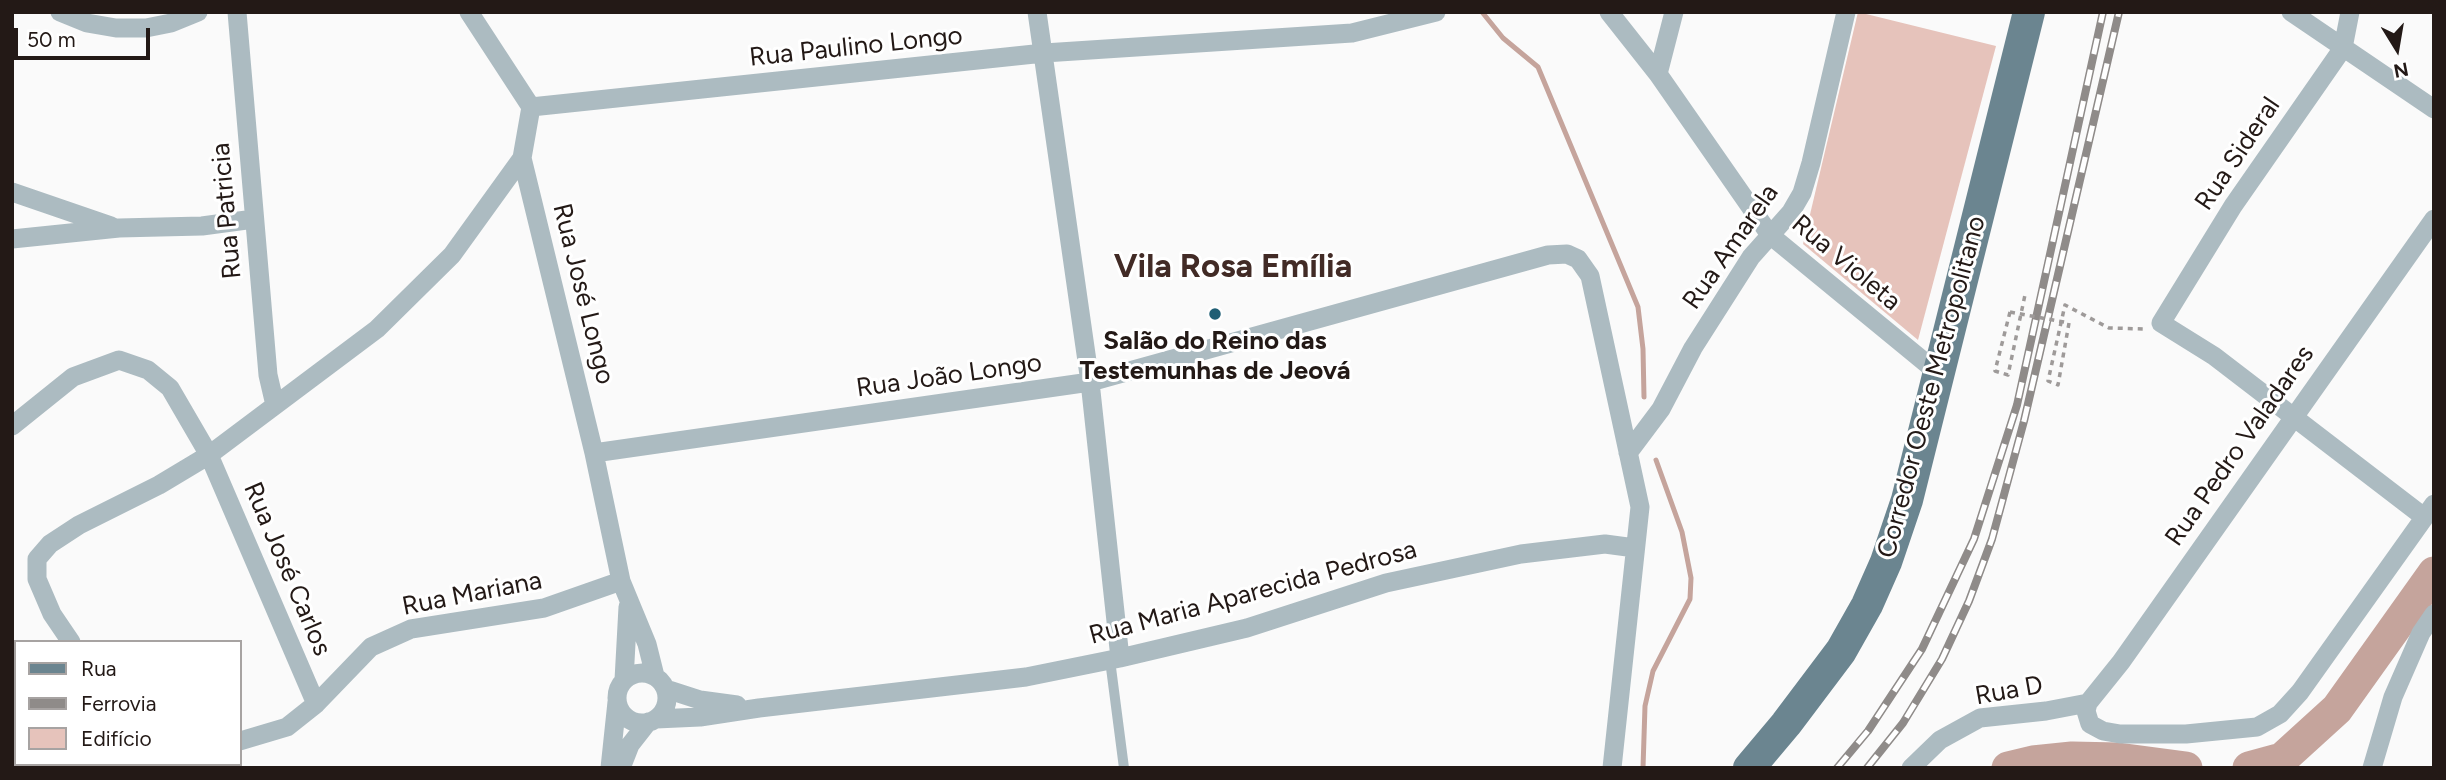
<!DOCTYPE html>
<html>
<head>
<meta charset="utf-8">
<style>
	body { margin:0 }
	#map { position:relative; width:2446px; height:780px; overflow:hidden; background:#fafafa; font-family:Figtree,sans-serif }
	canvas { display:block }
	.frame { position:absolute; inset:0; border:14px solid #231916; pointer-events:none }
	.legend { position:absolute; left:14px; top:640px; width:228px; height:126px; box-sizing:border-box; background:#fff; border:2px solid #a7a3a2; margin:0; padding:9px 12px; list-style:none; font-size:21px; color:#231916 }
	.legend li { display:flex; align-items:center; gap:14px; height:35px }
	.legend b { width:35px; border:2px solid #a7a3a2 }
	.north { position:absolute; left:2362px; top:14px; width:70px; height:70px; -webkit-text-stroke:5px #fff; paint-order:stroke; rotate:169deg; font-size:19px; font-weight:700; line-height:28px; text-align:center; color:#231916 }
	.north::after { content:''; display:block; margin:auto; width:24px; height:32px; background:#231916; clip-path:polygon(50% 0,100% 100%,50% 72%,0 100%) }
	.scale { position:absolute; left:14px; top:28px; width:136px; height:32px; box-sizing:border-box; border:4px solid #231916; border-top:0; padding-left:9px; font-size:21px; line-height:24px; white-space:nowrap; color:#231916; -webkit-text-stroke:5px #fff; paint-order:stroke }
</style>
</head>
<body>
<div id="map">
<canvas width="2446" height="780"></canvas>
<div class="frame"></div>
<ul class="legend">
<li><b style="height:9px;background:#6b8590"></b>Rua</li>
<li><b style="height:9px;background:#8f8b89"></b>Ferrovia</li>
<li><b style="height:19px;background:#e6c3bb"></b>Edifício</li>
</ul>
<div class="north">N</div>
<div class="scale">50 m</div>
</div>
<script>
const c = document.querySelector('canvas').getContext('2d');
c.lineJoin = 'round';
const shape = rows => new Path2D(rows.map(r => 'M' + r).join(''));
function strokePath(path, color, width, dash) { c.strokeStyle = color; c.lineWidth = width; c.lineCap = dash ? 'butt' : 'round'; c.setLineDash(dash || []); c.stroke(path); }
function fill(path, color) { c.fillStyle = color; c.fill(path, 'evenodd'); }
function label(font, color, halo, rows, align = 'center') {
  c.font = font + ' Figtree,sans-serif'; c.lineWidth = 6; c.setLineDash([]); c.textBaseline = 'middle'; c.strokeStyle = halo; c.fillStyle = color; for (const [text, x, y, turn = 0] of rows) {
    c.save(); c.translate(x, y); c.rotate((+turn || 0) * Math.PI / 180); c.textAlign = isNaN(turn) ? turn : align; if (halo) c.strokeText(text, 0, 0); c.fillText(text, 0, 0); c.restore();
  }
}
const stream = shape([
	[1482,12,1503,38,1538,67,1638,307,1643,349,1644,397],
	[1643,768,1645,706,1653,671,1690,599,1691,578,1682,532,1656,460]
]);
const river = shape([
	[2008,768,2033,762,2072,758,2118,759,2186,768],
	[2249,768,2282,759,2337,709,2434,573]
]);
const building = shape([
	[1858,12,1996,46,1918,340,1803,244]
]);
const path = shape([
	[2010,312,1995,371,2008,375,2025,295],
	[2069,323,2058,385,2048,381,2065,305,2109,328,2146,329]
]);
const service = shape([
	[1110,660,1124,768]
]);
const minor = shape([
	[60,12,87,23,116,28,146,28,171,23,198,12],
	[237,12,268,375,275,405],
	[469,12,531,107,522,158,594,453,621,581,647,644,655,676],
	[1037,12,1090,382,1120,658],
	[1609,12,1658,74,1770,235,1938,373],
	[2291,12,2434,109],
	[2350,12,2343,48,2233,206,2161,323,2214,356,2424,517],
	[1658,74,1674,12],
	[531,107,1044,53,1352,33,1436,12],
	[12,192,111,226],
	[2434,219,2121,662,2088,703,2086,711,2090,724,2103,731,2120,734,2186,734,2257,727,2280,714,2300,692,2434,504],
	[12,239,119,228,202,226,254,219],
	[12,426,73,377,119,360,148,370,170,388,209,455,316,704],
	[594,453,1090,382,1548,255,1567,254,1578,259,1590,276,1640,507,1612,768],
	[1628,453,1661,409,1693,348,1751,257,1791,212,1802,193,1811,163,1846,12],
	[71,642,52,614,37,579,37,559,50,544,79,525,159,485,209,455,377,329,452,255,522,158],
	'617 698a25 25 0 1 1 50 0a25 25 0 1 1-50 0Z',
	[624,680,628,607],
	[666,689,700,700,737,705],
	[656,719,700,717,759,708,1026,677,1120,658,1247,628,1386,583,1521,554,1605,544,1635,548],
	[12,723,16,724],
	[12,739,16,739],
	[240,741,287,727,316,704,371,647,411,629,544,608,621,581],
	[151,764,153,768],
	[610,768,617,702],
	[621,768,630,745,648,722],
	[1911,768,1940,740,1980,718,2046,711,2088,703],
	[2372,768,2393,697,2421,633,2434,614]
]);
const primary = shape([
	[1749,768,1786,724,1841,651,1867,605,1886,562,1907,500,2029,12]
]);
const rail = shape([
	[1837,768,1868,731,1922,649,1974,539,2017,405,2103,12],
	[1867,768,1903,723,1942,659,1969,601,1992,539,2024,421,2119,12]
]);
const pathBridge = shape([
	[2010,312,2069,323]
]);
const markers = [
	[1215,314,7,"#1f5e74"]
];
const streetNames = [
	["Rua Paulino Longo",856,47,-6],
	["Rua Sideral",2238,154,-56],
	["Rua Patricia",227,211,-95],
	["Rua Amarela",1731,247,-55],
	["Rua Violeta",1846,263,40],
	["Rua José Longo",583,294,76],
	["Rua João Longo",949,376,-8],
	["Corredor Oeste Metropolitano",1932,387,-75],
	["Rua Pedro Valadares",2240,446,-55],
	["Rua José Carlos",287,569,67],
	["Rua Maria Aparecida Pedrosa",1253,593,-15],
	["Rua Mariana",472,594,-11],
	["Rua D",2009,691,-10]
];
const poiNames = [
	["Salão do Reino das",1215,341],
	["Testemunhas de Jeová",1215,371]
];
const districtNames = [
	["Vila Rosa Emília",1233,267]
];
strokePath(stream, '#c5a49c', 5);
strokePath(river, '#c5a49c', 33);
fill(building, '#e6c3bb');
strokePath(path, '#9e9a99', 3.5, [5, 5]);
strokePath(service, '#acbbc1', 10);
strokePath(minor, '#acbbc1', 19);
strokePath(primary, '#6b8590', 32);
strokePath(rail, '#8f8b89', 8);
strokePath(rail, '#fff', 5, [16]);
strokePath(pathBridge, '#9e9a99', 3.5, [5, 5]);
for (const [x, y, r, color] of markers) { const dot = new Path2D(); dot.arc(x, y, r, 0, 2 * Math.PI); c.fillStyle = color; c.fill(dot); strokePath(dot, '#fff', 2.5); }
label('26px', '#231916', '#fff', streetNames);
label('bold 26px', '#231916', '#fff', poiNames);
label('bold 33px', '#422b26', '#fff', districtNames);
</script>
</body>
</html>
